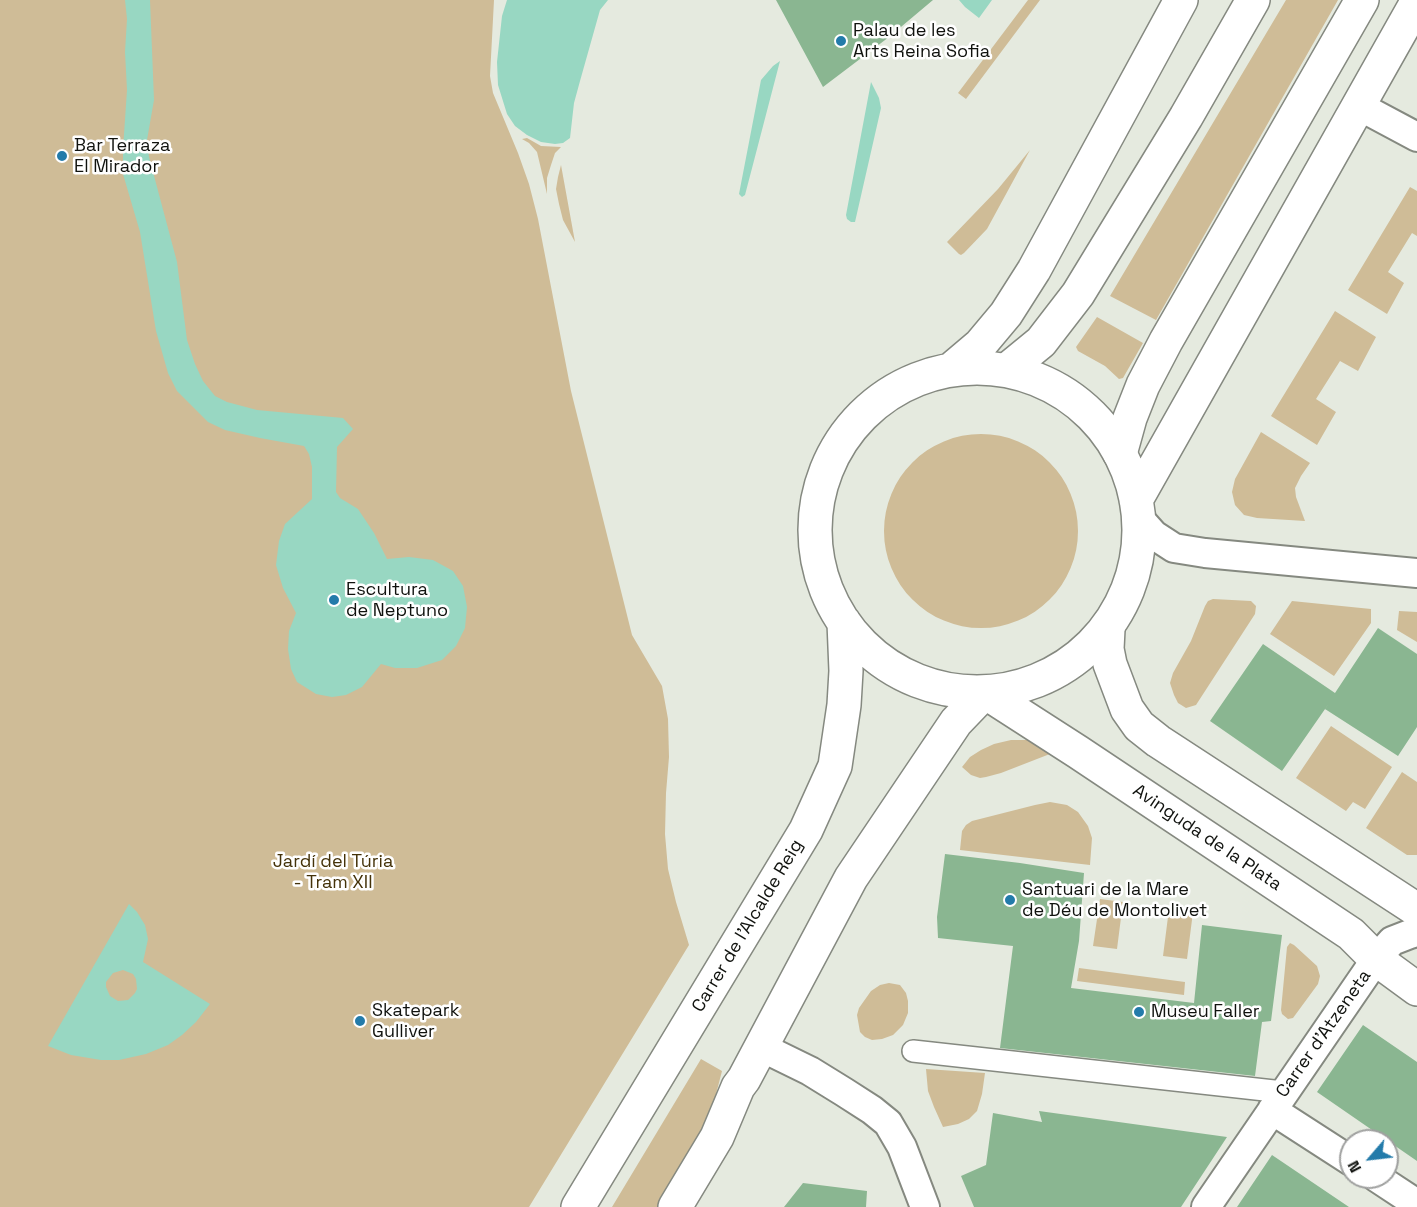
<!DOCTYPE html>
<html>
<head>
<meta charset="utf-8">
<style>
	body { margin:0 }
	#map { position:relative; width:1417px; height:1207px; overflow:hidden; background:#e5eadf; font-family:"Space Grotesk",sans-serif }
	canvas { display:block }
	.north { position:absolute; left:1339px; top:1129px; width:60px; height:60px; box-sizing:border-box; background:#fff; border:2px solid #9fa09f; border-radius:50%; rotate:242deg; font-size:16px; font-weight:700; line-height:24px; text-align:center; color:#10120e }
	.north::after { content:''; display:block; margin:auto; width:21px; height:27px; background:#237baa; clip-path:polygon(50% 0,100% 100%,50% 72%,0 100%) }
</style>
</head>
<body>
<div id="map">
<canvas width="1417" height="1207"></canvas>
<div class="north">N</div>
</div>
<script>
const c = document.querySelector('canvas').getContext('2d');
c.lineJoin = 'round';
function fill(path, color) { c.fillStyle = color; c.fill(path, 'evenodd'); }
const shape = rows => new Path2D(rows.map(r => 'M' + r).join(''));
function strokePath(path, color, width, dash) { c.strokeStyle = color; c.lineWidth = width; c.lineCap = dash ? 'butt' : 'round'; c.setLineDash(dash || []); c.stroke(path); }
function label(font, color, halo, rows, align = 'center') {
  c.font = font + ' "Space Grotesk",sans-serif'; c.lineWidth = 5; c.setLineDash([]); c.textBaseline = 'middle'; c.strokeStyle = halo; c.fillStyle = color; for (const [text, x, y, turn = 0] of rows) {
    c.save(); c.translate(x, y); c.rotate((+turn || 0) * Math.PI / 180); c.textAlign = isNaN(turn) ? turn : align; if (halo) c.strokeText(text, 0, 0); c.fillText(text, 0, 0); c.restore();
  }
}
const green = shape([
	[0,0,494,0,490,76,493,93,518,153,529,184,538,219,571,391,632,635,662,686,668,719,669,757,666,793,665,834,668,869,676,902,689,945,529,1207,0,1207],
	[1028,0,1040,0,966,99,958,93],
	[1286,0,1338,0,1156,320,1110,296],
	[527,138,541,146,561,147,555,153,551,165,547,178,547,194,537,152,529,143,522,139],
	[1030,150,987,229,964,253,961,255,959,254,947,242,998,189],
	[561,165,575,242,563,220,559,204,556,189,558,177],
	[1410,187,1417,191,1417,236,1412,233,1388,272,1404,283,1387,314,1348,290],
	[1335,311,1376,337,1358,371,1340,361,1316,399,1336,412,1317,445,1271,416],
	[1097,317,1143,343,1123,378,1119,379,1105,366,1078,351,1076,347],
	[1261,432,1310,463,1301,476,1295,488,1296,497,1305,521,1257,518,1244,515,1235,505,1232,492,1235,479],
	'884 531a97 97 0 1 1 194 0a97 97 0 1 1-194 0Z',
	[1213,599,1251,601,1256,606,1255,614,1196,705,1186,708,1178,703,1174,695,1170,683,1173,673,1191,641,1205,606,1208,601],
	[1292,601,1371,609,1371,623,1334,676,1270,634],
	[1399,611,1417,612,1417,642,1397,630],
	[1331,726,1392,767,1365,809,1353,802,1346,811,1296,778],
	[1011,740,1027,740,1045,745,1055,752,1001,773,986,777,980,778,971,775,962,767,970,757,981,750,994,744],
	[1402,772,1417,782,1417,855,1407,855,1366,828],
	[1050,802,1067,805,1078,812,1088,826,1092,838,1090,865,960,850,962,831,966,825,972,821,1035,805],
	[1100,899,1123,902,1117,949,1093,946],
	[1169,909,1193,912,1187,959,1163,956],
	[1290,943,1294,945,1317,966,1320,976,1318,984,1293,1018,1288,1019,1282,1014,1281,1010,1287,947],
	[1079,968,1185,982,1184,995,1077,981],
	[889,983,900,985,906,993,908,1001,908,1013,903,1025,893,1035,882,1039,872,1040,865,1037,860,1032,857,1015,859,1008,871,991,880,985],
	[701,1059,722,1071,714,1102,706,1124,698,1141,657,1207,612,1207],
	[926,1069,985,1073,982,1094,977,1111,969,1119,958,1124,943,1127,934,1107,928,1091]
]);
const water = shape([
	[125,0,150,0,154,100,147,140,149,157,177,262,187,340,195,364,203,381,215,396,227,402,257,410,343,418,353,429,337,447,336,492,340,498,358,509,374,533,387,559,409,557,433,560,453,571,463,586,467,607,465,628,456,646,442,660,417,668,395,668,381,664,362,687,346,695,332,697,316,694,297,682,291,669,288,649,289,631,296,613,283,588,276,565,279,541,285,524,312,499,312,467,309,454,304,446,260,438,225,430,208,422,177,391,168,373,156,331,140,232,123,174,123,149,127,90,125,52,127,19],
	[507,0,608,0,600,10,580,81,574,103,570,138,563,143,555,144,541,142,527,135,515,126,507,114,498,85,497,62,502,16],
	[959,0,992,0,979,18,965,7],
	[780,61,745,195,742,197,739,194,761,80,773,66],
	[871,82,879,98,881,108,855,222,851,222,847,219,846,215],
	[129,904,137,912,145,925,148,939,143,962,210,1004,196,1022,182,1035,168,1045,146,1054,119,1060,101,1060,71,1055,48,1046],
	[123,970,133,974,136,979,137,989,135,993,128,1000,118,1001,110,996,106,987,106,982,113,973]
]);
const building = shape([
	[776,0,933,0,889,37,823,87],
	[1378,628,1417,654,1417,727,1398,756,1325,709,1332,699,1282,771,1210,721,1263,644,1335,693],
	[945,854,1020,863,1084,873,1079,941,1071,988,1194,1003,1202,925,1282,935,1271,1021,1262,1022,1255,1076,1000,1048,1013,946,938,938,937,917],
	[1363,1025,1417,1062,1417,1161,1317,1092],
	[1039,1111,1227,1137,1181,1207,974,1207,961,1176,986,1165,993,1113,1042,1122],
	[1272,1155,1349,1207,1237,1207],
	[803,1183,867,1191,866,1207,784,1207]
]);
const pedestrian = shape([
	[913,1051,1283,1092]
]);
const minor = shape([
	[1359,106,1417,137],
	[1137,516,1154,535,1174,548,1205,553,1417,573],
	[761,1047,810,1071,844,1092,872,1110,888,1123,902,1147,925,1207],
	[1272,1110,1351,1161],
	[1376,1177,1417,1204],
	[1206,1207,1376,959,1392,941,1410,934,1417,932]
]);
const secondary = shape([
	[1108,629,1107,649,1110,664,1127,709,1139,726,1158,741,1417,910],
	[991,696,1078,752,1351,934,1376,959,1417,989]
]);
const primary = shape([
	[954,367,980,345,1006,314,1034,270,1181,0],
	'815 530a162 162 0 1 1 324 0a162 162 0 1 1-324 0Z',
	[1136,500,1417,2],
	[578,1207,806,830,835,766,844,705,846,671,844,622],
	[675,1207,717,1137,738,1087,744,1079,851,878,956,722,981,696]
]);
const trunk = shape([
	[1008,369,1041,342,1078,294,1186,117,1253,0],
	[1120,454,1130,418,1143,385,1166,341,1362,0]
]);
const markers = [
	[841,41,6,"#237baa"],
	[62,156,6,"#237baa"],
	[334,600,6,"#237baa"],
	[1010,900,6,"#237baa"],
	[1139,1012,6,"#237baa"],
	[360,1021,6,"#237baa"]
];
const poiNames = [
	["Palau de les",853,31],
	["Arts Reina Sofia",853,52],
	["Bar Terraza",74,146],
	["El Mirador",74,167],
	["Escultura",346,590],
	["de Neptuno",346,611],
	["Santuari de la Mare",1022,890],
	["de Déu de Montolivet",1022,911],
	["Skatepark",372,1011],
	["Gulliver",372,1032],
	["Museu Faller",1151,1012]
];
const streetNames = [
	["Avinguda de la Plata",1207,838,34],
	["Carrer de l'Alcalde Reig",748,926,-59],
	["Carrer d'Atzeneta",1324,1034,-55]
];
const parkNames = [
	["Jardí del Túria",333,862],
	["- Tram XII",333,883]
];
fill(green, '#cfbc97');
fill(water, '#98d7c2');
fill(building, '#8ab691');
strokePath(pedestrian, '#858980', 24);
strokePath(minor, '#858980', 32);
strokePath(secondary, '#858980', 36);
strokePath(primary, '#858980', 36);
strokePath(trunk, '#858980', 36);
strokePath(pedestrian, '#fff', 21);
strokePath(minor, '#fff', 28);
strokePath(secondary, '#fff', 33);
strokePath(primary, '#fff', 33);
strokePath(trunk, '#fff', 33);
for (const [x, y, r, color] of markers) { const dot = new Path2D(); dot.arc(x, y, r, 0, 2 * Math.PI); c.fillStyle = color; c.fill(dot); strokePath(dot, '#fff', 2); }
label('18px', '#10120e', '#fff', poiNames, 'left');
label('18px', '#10120e', '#fff', streetNames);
label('18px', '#443209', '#fff', parkNames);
</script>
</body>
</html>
